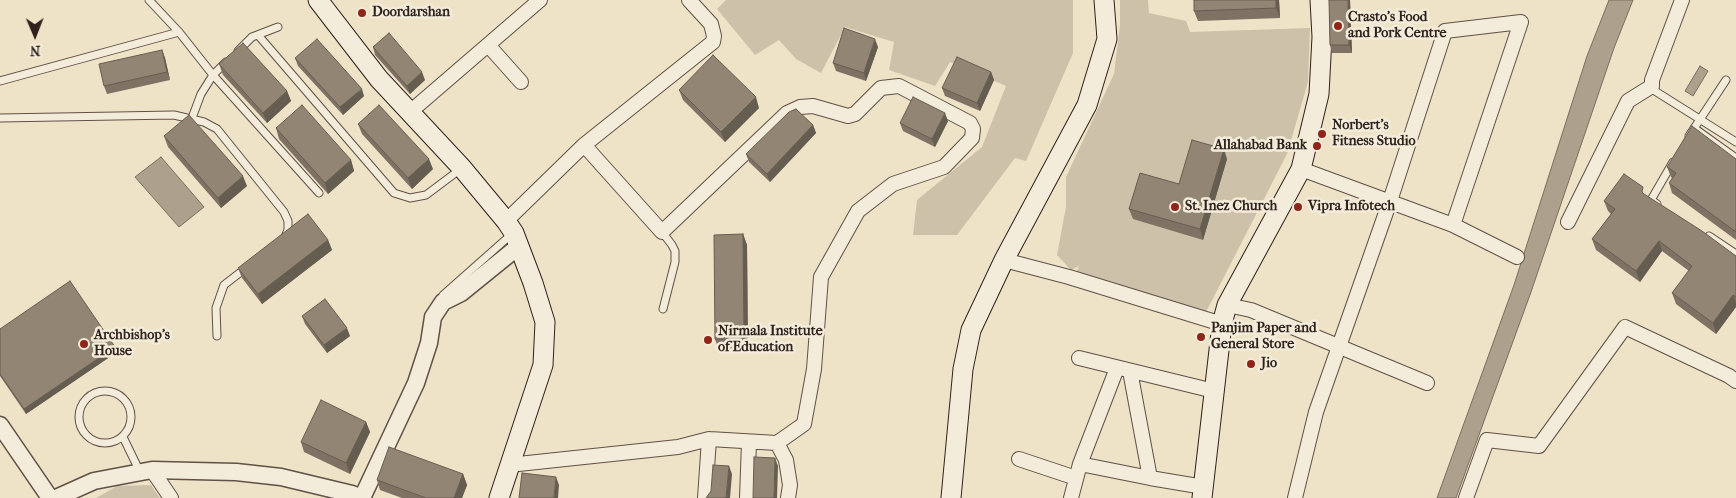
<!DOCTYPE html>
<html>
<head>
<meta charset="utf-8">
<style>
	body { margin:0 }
	#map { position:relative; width:1736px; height:498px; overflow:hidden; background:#eee2c7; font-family:"IM FELL French Canon",serif }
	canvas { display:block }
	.north { position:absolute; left:10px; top:10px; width:50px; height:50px; -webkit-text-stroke:4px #f4ecdb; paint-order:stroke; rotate:179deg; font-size:14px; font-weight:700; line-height:20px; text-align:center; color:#2f211b }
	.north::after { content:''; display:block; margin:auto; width:18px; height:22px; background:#2f211b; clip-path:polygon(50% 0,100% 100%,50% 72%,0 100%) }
</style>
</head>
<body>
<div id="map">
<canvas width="1736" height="498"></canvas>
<div class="north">N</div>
</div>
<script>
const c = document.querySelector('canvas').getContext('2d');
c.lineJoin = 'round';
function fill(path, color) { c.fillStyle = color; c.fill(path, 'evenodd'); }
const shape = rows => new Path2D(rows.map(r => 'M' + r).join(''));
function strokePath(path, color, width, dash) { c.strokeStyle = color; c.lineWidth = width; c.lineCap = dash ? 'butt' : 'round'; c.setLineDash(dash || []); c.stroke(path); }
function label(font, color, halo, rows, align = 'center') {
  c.font = font + ' "IM FELL French Canon",serif'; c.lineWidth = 5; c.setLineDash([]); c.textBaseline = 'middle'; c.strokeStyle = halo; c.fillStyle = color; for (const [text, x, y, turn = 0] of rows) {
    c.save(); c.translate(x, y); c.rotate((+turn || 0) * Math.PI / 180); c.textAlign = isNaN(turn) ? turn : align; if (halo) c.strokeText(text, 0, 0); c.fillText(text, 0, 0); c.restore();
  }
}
const green = shape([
	[726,0,1073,0,1073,53,1026,161,1015,158,957,235,913,235,917,200,982,147,1006,86,950,62,935,86,889,70,894,42,845,27,821,73,796,59,779,40,755,55,717,9],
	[1120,0,1148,0,1149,13,1186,21,1190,32,1310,28,1308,82,1287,154,1205,314,1076,273,1079,266,1071,270,1057,255,1066,207,1066,177,1114,74,1120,25],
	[151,485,160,498,96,498,117,486]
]);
const water = shape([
	[1609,0,1633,0,1614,48,1531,292,1456,498,1437,498,1514,285,1587,56,1609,0],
	[1700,66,1708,71,1693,96,1685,91,1700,66],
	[161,157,204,207,179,227,135,177,161,157]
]);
const service = shape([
	[149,0,179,32,213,75,319,193],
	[258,35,394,193,410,198,426,195,462,168],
	[238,51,252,37,278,27],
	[0,81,179,32],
	[1652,86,1655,91,1736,142],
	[0,118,174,115,204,122,217,129,284,212,288,221,288,230,285,237],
	[192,118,201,94,213,75,226,62],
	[1694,128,1736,158],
	[1689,136,1726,80],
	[1657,204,1651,200,1673,162],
	[662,232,672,245,675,251,675,262,663,309],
	[1709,236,1736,254],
	[443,295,513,233],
	[217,336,216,308,224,285,246,268],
	'79 417a26 26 0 1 1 52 0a26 26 0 1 1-52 0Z',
	[123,437,140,472]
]);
const minor = shape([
	[488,45,521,82],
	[410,112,540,0],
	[1301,169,1453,225,1517,257],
	[506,221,584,145,713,42,714,36,711,24,689,0],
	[1568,222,1628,101,1652,86,1652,80,1682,0],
	[1004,260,1069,277,1222,324],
	[1227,305,1251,310,1427,383],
	[1079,358,1214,391],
	[1130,371,1150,478],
	[777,443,786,460,790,485,788,498],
	[1019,459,1076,478],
	[1080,464,1117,368],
	[509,465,678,447,709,439,777,443,804,424,814,369,821,277,858,211,893,184,944,167,972,138,973,129,970,123,899,86,881,88,855,114,848,116,813,106,800,107,787,113,662,232,584,145],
	[152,470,171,498],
	[705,498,709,439],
	[747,498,749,442],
	[1071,498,1080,464,1150,478,1204,487],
	[1295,498,1316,412,1390,201,1445,31,1521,22,1453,225],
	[1466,498,1487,440,1539,446,1625,327,1729,376,1736,381]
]);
const tertiary = shape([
	[0,425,50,498],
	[56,498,94,481,152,470,236,472,281,477,352,494,360,498],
	[362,498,416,383,429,343,433,317,443,302,461,293,519,246]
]);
const secondary = shape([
	[318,0,379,79,462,168,506,221,514,233,533,283,545,322,543,365,499,498],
	[951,498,963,369,971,330,1004,260,1087,105,1107,39,1104,0],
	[1202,498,1222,324,1227,305,1301,169,1319,94,1322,37,1320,0]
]);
const wall = shape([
	[1279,0,1280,18,1198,21,1194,11],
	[1329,0,1350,0,1352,53,1332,53,1330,45],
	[373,47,425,80,410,94,375,55],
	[878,47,866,81,836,71,833,63],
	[162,50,165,58,170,80,107,94,104,86],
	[295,58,364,96,343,115,298,66],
	[219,64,287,91,291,101,267,123,223,75],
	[991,72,994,80,980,111,945,96,942,88],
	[679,90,759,108,725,142,683,100],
	[948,121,935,147,903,131,900,123],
	[358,124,433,169,412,189,362,134],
	[813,125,816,133,770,182,749,162,746,154],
	[276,128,351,160,354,171,328,194,279,139],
	[164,136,247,186,221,208,168,147],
	[1227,159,1203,240,1133,219,1129,209],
	[1736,159,1736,240,1672,193,1669,183,1672,178,1671,177,1667,167],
	[1645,195,1736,256,1736,307,1716,334,1676,304,1672,293,1689,271,1662,251,1640,282,1596,250,1592,239,1611,214,1608,211,1604,201],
	[743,234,747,245,748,350,719,350,715,339],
	[328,240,332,250,262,304,242,278,238,268],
	[302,316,350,336,327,353,305,324],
	[0,329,117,352,26,414,0,376],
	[366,422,370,432,350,474,304,452,301,442],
	[463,474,467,485,462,498,402,498,380,490,377,480]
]);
const shadedWall = shape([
	[1276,0,1279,0,1280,18,1276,8],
	[1348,0,1350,0,1352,53,1349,45],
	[875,39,878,47,866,81,864,73],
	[162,50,165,58,170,80,167,72],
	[422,72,425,80,410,94,407,86],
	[991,72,994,80,980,111,977,103],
	[362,89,364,96,343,115,340,107],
	[287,91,291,101,267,123,263,113],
	[756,97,759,108,725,142,721,132],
	[945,113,948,121,935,147,932,139],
	[813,125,816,133,770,182,767,174],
	[1224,149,1227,159,1203,240,1200,229],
	[429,159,433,169,412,189,408,178],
	[351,160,354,171,328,194,325,183],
	[243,176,247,186,221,208,218,198],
	[743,234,747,245,748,350,744,339],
	[328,240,332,250,262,304,258,294],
	[1659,241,1662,251,1640,282,1636,271],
	[1733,295,1736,303,1736,307,1716,334,1713,323],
	[347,328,350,336,327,353,324,345],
	[115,347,117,352,26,414,24,409],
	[366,422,370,432,350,474,346,463],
	[775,458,778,466,777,498,774,498],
	[729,466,732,474,730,498,726,498],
	[463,474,467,485,462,498,454,498],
	[556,477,559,485,558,498,554,498]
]);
const building = shape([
	[1194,0,1276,0,1276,8,1194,11,1194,0],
	[1329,0,1348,0,1349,45,1330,45,1329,0],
	[844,28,875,39,864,73,833,63,844,28],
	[389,33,422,72,407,86,373,47,389,33],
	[317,39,362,89,340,107,295,58,317,39],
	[243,43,287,91,263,113,219,64,243,43],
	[162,50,167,72,104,86,99,64,162,50],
	[713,55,756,97,721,132,679,90,713,55],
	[957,57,991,72,977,103,942,88,957,57],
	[913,97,945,113,932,139,900,123,913,97],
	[302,105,351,160,325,183,276,128,302,105],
	[379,105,429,159,408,178,358,124,379,105],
	[796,109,813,125,767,174,746,154,789,112,796,109],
	[189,115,243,176,218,198,164,136,189,115],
	[1692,126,1736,159,1736,232,1669,183,1676,173,1667,167,1692,126],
	[1192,140,1224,149,1200,229,1129,209,1140,173,1179,184,1192,140],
	[1624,174,1643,187,1642,192,1644,194,1702,231,1736,256,1736,297,1733,295,1713,323,1672,293,1692,266,1659,241,1636,271,1592,239,1615,209,1604,201,1624,174],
	[308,214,328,240,258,294,238,268,308,214],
	[743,234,744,339,715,339,714,235,743,234],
	[70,281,115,347,24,409,0,374,0,329,70,281],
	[325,299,347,328,324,345,302,316,325,299],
	[321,400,366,422,346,463,301,442,321,400],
	[389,447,463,474,454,498,426,498,377,480,389,447],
	[754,457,775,458,774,498,753,498,754,457],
	[713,465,729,466,726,498,706,498,711,491,713,465],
	[522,473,556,477,554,498,519,498,522,473]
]);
const markers = [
	[362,13,5,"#8f2418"],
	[1338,26,5,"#8f2418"],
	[1322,134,5,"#8f2418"],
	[1317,146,5,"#8f2418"],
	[1175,207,5,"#8f2418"],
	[1298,207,5,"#8f2418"],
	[1201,337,5,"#8f2418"],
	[708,340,5,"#8f2418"],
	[84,344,5,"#8f2418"],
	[1251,364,5,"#8f2418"]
];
const poiNames = [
	["Doordarshan",372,13],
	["Crasto's Food",1348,18],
	["and Pork Centre",1348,34],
	["Norbert's",1332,126],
	["Fitness Studio",1332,142],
	["Allahabad Bank",1307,146,"right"],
	["St. Inez Church",1185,207],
	["Vipra Infotech",1308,207],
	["Panjim Paper and",1211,329],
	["General Store",1211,345],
	["Nirmala Institute",718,332],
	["of Education",718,348],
	["Archbishop's",94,336],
	["House",94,352],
	["Jio",1261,364]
];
fill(green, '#cec1aa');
fill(water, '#ada08d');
strokePath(water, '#7b6d5f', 1);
strokePath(service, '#5f5146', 9);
strokePath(minor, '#5f5146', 16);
strokePath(tertiary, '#5f5146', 19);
strokePath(secondary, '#2f211b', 21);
strokePath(service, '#f4ecdb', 7);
strokePath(minor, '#f4ecdb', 14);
strokePath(tertiary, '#f4ecdb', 16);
strokePath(secondary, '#f4ecdb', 19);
fill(wall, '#7e7264');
fill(shadedWall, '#665d51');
fill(building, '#928574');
strokePath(building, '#665d51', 1);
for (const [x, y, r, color] of markers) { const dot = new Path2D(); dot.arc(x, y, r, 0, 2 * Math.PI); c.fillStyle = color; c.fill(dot); strokePath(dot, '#f4ecdb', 2); }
label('bold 14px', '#2f211b', '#f4ecdb', poiNames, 'left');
</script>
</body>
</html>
